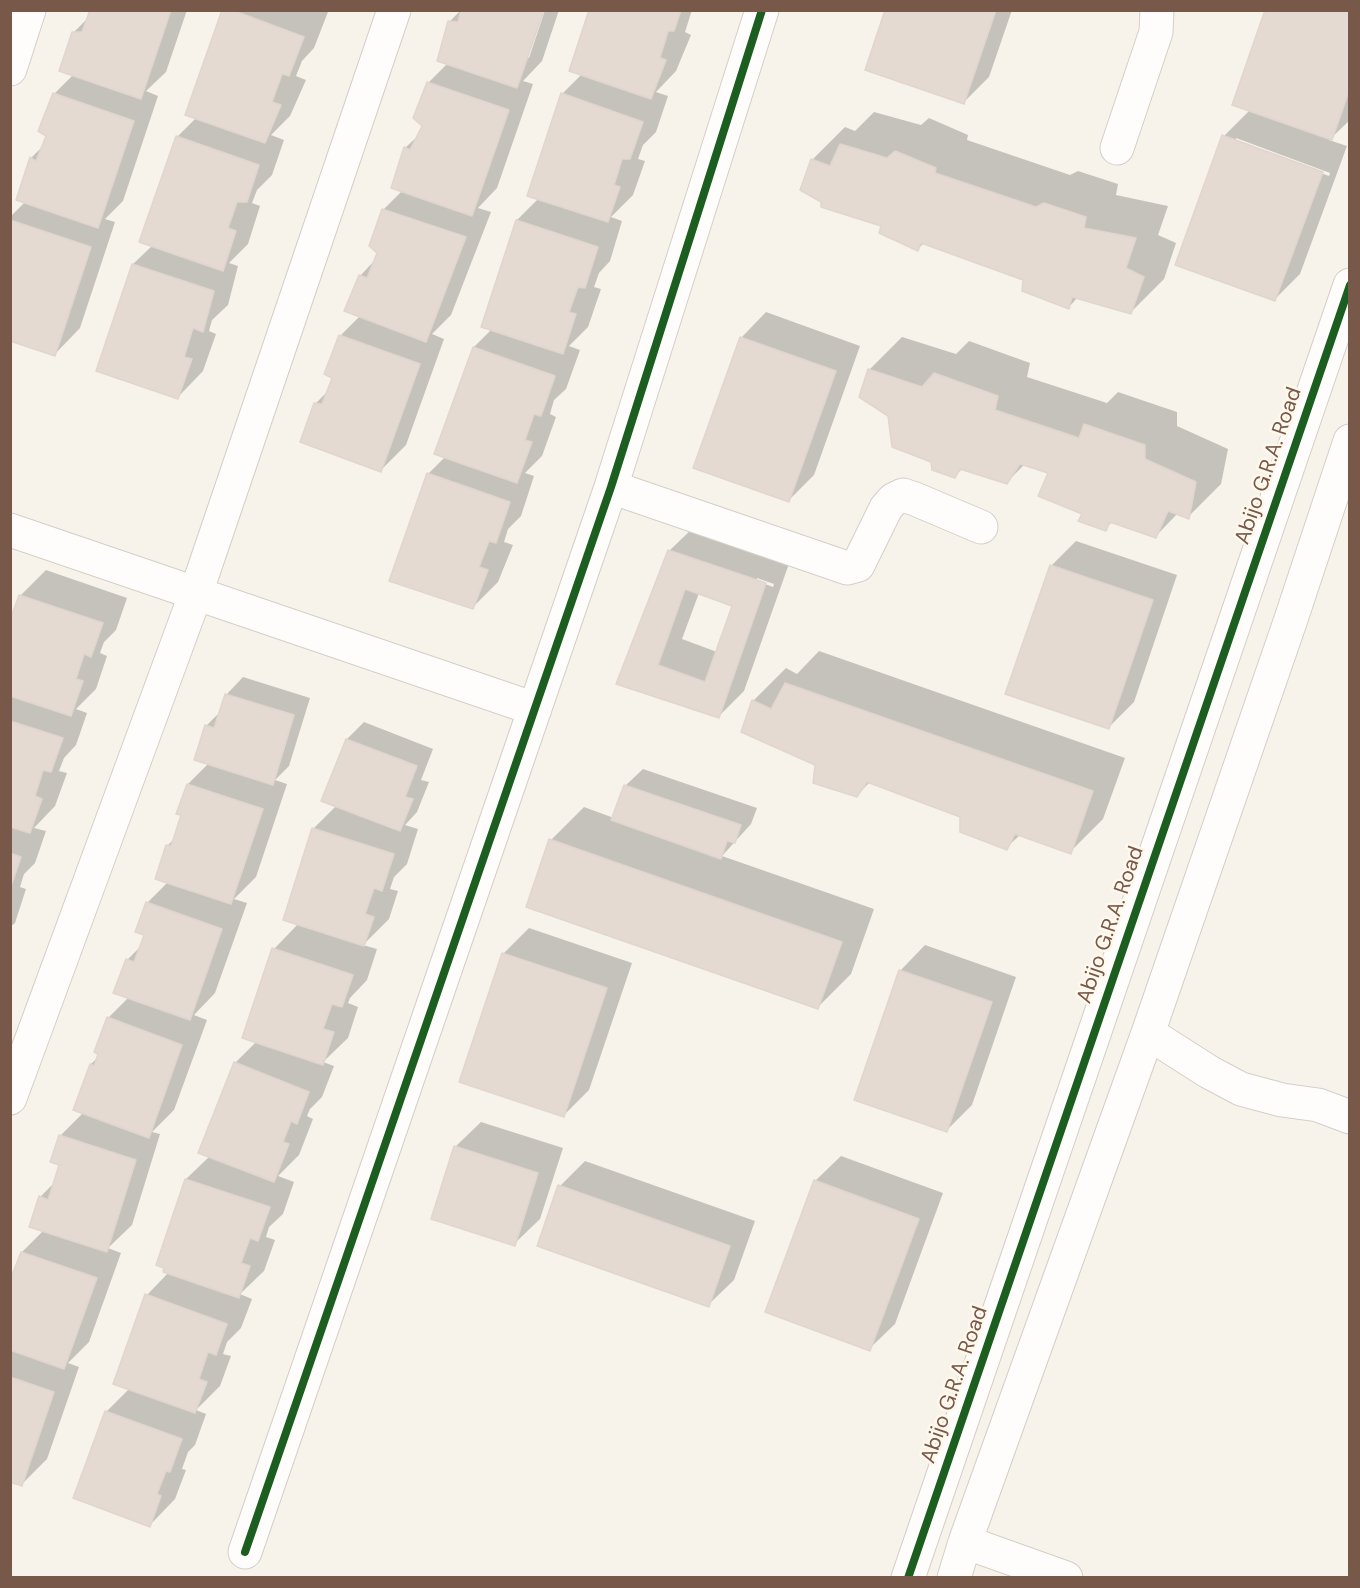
<!DOCTYPE html>
<html>
<head>
<meta charset="utf-8">
<style>
	body { margin:0 }
	#map { position:relative; width:1360px; height:1588px; overflow:hidden; background:#f7f3eb; font-family:"DM Sans",sans-serif }
	canvas { display:block }
	.frame { position:absolute; inset:0; border:12px solid #785949; pointer-events:none }
</style>
</head>
<body>
<div id="map">
<canvas width="1360" height="1588"></canvas>
<div class="frame"></div>
</div>
<script>
const c = document.querySelector('canvas').getContext('2d');
c.lineJoin = 'round';
function fill(path, color) { c.fillStyle = color; c.fill(path, 'evenodd'); }
const shape = rows => new Path2D(rows.map(r => 'M' + r).join(''));
function strokePath(path, color, width, dash) { c.strokeStyle = color; c.lineWidth = width; c.lineCap = dash ? 'butt' : 'round'; c.setLineDash(dash || []); c.stroke(path); }
function label(font, color, halo, rows, align = 'center') {
  c.font = font + ' "DM Sans",sans-serif'; c.lineWidth = 5; c.setLineDash([]); c.textBaseline = 'middle'; c.strokeStyle = halo; c.fillStyle = color; for (const [text, x, y, turn = 0] of rows) {
    c.save(); c.translate(x, y); c.rotate((+turn || 0) * Math.PI / 180); c.textAlign = isNaN(turn) ? turn : align; if (halo) c.strokeText(text, 0, 0); c.fillText(text, 0, 0); c.restore();
  }
}
const shadow = shape([
	[91,10,187,10,166,72,146,91,158,96,123,201,105,219,115,222,80,328,55,354,10,339,10,217,25,202,18,200,32,157,44,145,54,94,74,74,73,33,89,17],
	[224,10,325,10,328,12,314,48,302,61,296,76,306,80,290,116,271,135,284,140,272,175,257,190,252,203,260,206,248,244,229,263,238,266,228,305,212,320,209,331,216,334,203,371,178,397,98,370,133,264,153,245,177,137,197,117],
	[461,10,526,58,529,58,545,10,559,10,542,61,523,81,533,84,497,188,478,208,491,212,451,315,432,334,444,339,406,445,381,470,315,404,329,390,334,378,340,336,360,316,360,276,375,260,378,253,371,246,384,209,403,190,405,148,420,134,423,126,428,83,448,63,449,22],
	[591,10,692,10,685,32,691,35,676,71,656,92,668,96,656,132,643,145,638,159,645,161,633,195,611,217,622,221,610,261,599,273,594,287,601,289,588,327,569,346,580,350,566,389,554,400,550,414,556,417,542,456,525,473,534,476,521,516,508,529,504,542,513,545,498,582,472,608,428,474,446,456,436,453,474,347,492,329,483,326,517,220,539,198,562,94,582,74],
	[887,10,1012,10,989,77,963,103],
	[1350,10,1350,120,1329,140,1347,146,1300,274,1275,299,1224,136],
	[1236,138,1330,173,1329,176,1236,142],
	[874,112,921,125,929,118,968,135,967,140,1070,175,1078,171,1118,184,1116,195,1168,206,1158,235,1176,243,1164,279,1131,312,1078,297,1069,307,1024,279,925,242,918,249,883,225,812,160,845,127,855,131],
	[766,312,860,346,814,475,789,500,741,338],
	[902,337,956,354,969,341,1030,363,1027,377,1107,403,1118,392,1177,412,1177,426,1228,449,1221,484,1188,517,1178,513,1155,537,1112,522,1105,529,1050,473,1025,464,1006,483,962,469,955,476,932,461,889,415,869,370],
	[695,526,791,558,744,691,719,716,618,683,669,551],
	[757,578,774,584,773,587,757,581],
	[699,593,734,605,717,652,682,639],
	[1076,541,1177,575,1134,702,1109,727,1051,566],
	[46,570,127,598,116,630,104,642,100,653,107,656,96,689,76,709,87,713,76,745,64,758,59,771,67,773,55,806,34,828,46,831,35,863,24,874,20,887,26,889,15,923,10,927,10,625,21,595],
	[819,651,1125,758,1103,819,1070,852,1020,835,1006,848,962,816,870,782,857,795,817,764,753,701,786,668,797,674],
	[243,677,310,698,289,766,275,780,287,784,256,877,234,899,247,903,215,993,194,1015,207,1020,174,1110,152,1132,160,1134,132,1225,108,1248,121,1253,89,1342,68,1363,79,1367,47,1459,22,1484,10,1480,10,1285,22,1252,44,1230,40,1197,55,1182,61,1164,60,1136,84,1112,75,1109,91,1064,99,1056,108,1018,129,997,127,960,142,945,146,934,147,903,168,882,167,846,175,838,183,814,188,784,209,763,196,759,207,725,221,711,226,695],
	[364,722,433,749,421,780,429,782,417,812,405,825,418,829,407,864,394,877,390,889,398,891,389,919,363,945,377,949,367,980,350,998,348,1003,358,1007,348,1038,323,1062,334,1066,322,1097,310,1109,307,1116,313,1119,299,1155,278,1176,294,1182,283,1214,269,1227,266,1237,275,1240,264,1271,240,1294,252,1299,241,1328,227,1342,223,1354,231,1356,220,1386,196,1410,206,1414,195,1445,188,1452,182,1469,186,1470,175,1499,150,1525,106,1412,130,1388,147,1295,169,1272,186,1179,210,1156,235,1063,257,1041,274,949,299,923,313,829,337,805,347,739],
	[643,769,757,808,751,824,722,856,874,909,851,974,818,1007,551,840,584,807,614,818,625,786],
	[529,928,632,963,589,1090,563,1116,460,1081,504,953],
	[925,945,1016,977,972,1105,947,1130,900,971],
	[481,1122,563,1148,540,1219,514,1244,455,1147],
	[841,1156,943,1193,895,1324,869,1349,815,1181],
	[585,1161,755,1221,734,1280,708,1305,560,1186]
]);
const building = shape([
	[90,10,171,10,141,99,59,71,72,32,82,32,90,10],
	[222,10,232,10,304,37,289,76,282,74,272,102,281,105,265,143,185,115,222,10],
	[461,10,544,10,517,88,437,61,448,21,458,22,461,10],
	[589,10,681,10,674,31,668,31,660,58,666,60,651,99,569,71,589,10],
	[885,10,996,10,964,104,865,70,885,10],
	[1265,10,1350,10,1350,88,1332,140,1232,105,1265,10],
	[427,82,509,110,472,216,391,188,404,147,410,150,422,126,413,118,427,82],
	[53,93,134,121,98,228,16,200,30,157,36,161,46,136,38,131,53,93],
	[561,93,643,122,630,159,622,159,614,185,620,187,608,222,527,196,561,93],
	[1222,135,1323,172,1275,301,1175,265,1222,135],
	[176,136,259,165,247,202,237,202,228,228,236,231,223,271,139,242,176,136],
	[840,144,887,158,895,151,936,168,935,173,1036,207,1044,203,1086,217,1084,228,1136,238,1126,268,1144,277,1131,314,1072,297,1069,309,1022,291,1023,280,921,243,918,251,879,233,881,226,821,207,821,202,800,190,811,159,830,166,840,144],
	[382,209,466,237,426,342,344,311,359,275,367,278,377,253,369,246,382,209],
	[10,220,91,247,55,356,10,341,10,220],
	[516,220,598,247,585,288,578,287,569,312,576,314,563,354,481,327,516,220],
	[132,264,214,291,203,332,193,328,184,357,192,359,178,399,96,371,132,264],
	[339,335,420,364,381,472,300,442,314,403,322,404,332,378,324,374,339,335],
	[740,337,836,371,789,502,693,468,740,337],
	[473,347,555,376,541,416,534,414,525,440,532,442,517,483,434,454,473,347],
	[868,369,922,387,934,373,998,396,995,410,1079,438,1084,424,1145,445,1145,459,1196,482,1189,519,1168,511,1156,538,1110,522,1106,531,1078,521,1082,514,1038,496,1048,473,1020,464,1007,484,960,469,955,478,932,470,931,462,892,447,888,416,859,397,868,369],
	[427,473,510,502,496,543,489,541,479,567,488,570,473,609,389,581,427,473],
	[668,550,766,583,719,718,616,684,668,550],
	[685,589,732,606,705,682,658,665,685,589],
	[1050,565,1153,600,1109,729,1005,694,1050,565],
	[19,595,103,623,91,657,84,654,76,679,83,681,71,716,10,696,10,620,19,595],
	[785,683,1093,791,1071,854,1015,834,1007,850,960,832,960,817,867,782,857,797,813,783,815,765,741,732,752,700,771,709,785,683],
	[225,694,294,715,273,785,194,760,205,725,214,728,225,694],
	[10,721,63,738,51,772,43,770,35,796,42,799,30,833,10,827,10,721],
	[346,739,417,766,405,797,413,799,400,831,321,801,346,739],
	[187,784,263,809,231,904,155,879,166,845,171,846,181,815,176,814,187,784],
	[624,785,741,825,735,843,727,841,721,859,611,820,624,785],
	[312,828,394,854,382,891,374,888,365,914,374,917,364,946,283,920,312,828],
	[549,839,842,942,818,1009,526,907,549,839],
	[10,853,21,857,10,889,10,853],
	[146,902,222,929,190,1020,113,993,126,959,134,962,144,935,135,932,146,902],
	[272,948,353,975,342,1007,332,1004,323,1029,334,1032,323,1065,242,1038,272,948],
	[502,953,607,988,564,1117,459,1082,502,953],
	[899,970,992,1002,947,1132,854,1100,899,970],
	[107,1017,182,1045,149,1138,73,1110,90,1064,94,1066,98,1054,94,1052,107,1017],
	[234,1062,309,1092,297,1124,291,1121,283,1142,289,1144,274,1182,198,1153,234,1062],
	[59,1135,136,1160,107,1252,29,1227,39,1196,48,1200,59,1165,50,1162,59,1135],
	[454,1146,538,1173,515,1246,431,1219,454,1146],
	[185,1179,270,1207,258,1241,250,1238,241,1263,250,1266,239,1298,163,1272,164,1268,156,1265,185,1179],
	[814,1180,919,1219,870,1351,765,1312,814,1180],
	[558,1185,730,1246,709,1307,537,1246,558,1185],
	[21,1252,97,1278,64,1369,10,1350,10,1280,21,1252],
	[145,1294,227,1324,216,1355,208,1352,199,1379,207,1382,195,1413,113,1384,145,1294],
	[10,1377,54,1392,22,1486,10,1482,10,1377],
	[105,1411,182,1439,170,1472,166,1471,157,1494,161,1496,150,1527,73,1498,105,1411]
]);
const minor = shape([
	[10,69,29,10],
	[1117,148,1156,32,1157,10],
	[611,487,847,568,858,565,886,508,893,500,903,495,915,499,981,527],
	[10,530,535,709],
	[1148,1033,1209,1072,1241,1089,1282,1100,1318,1105,1350,1117],
	[10,1098,196,593,394,10],
	[965,1542,1066,1578],
	[245,1552,611,487,762,10],
	[908,1578,1350,285],
	[954,1578,965,1542,1148,1033,1290,622,1350,441]
]);
const cycleway = shape([
	[245,1552,611,487,762,10],
	[908,1578,1350,285]
]);
const streetNames = [
	["Abijo G.R.A. Road",1269,466,-71],
	["Abijo G.R.A. Road",1111,925,-71],
	["Abijo G.R.A. Road",955,1385,-71]
];
fill(shadow, '#0003');
fill(building, '#e4dad2');
strokePath(building, '#e0d6cd', 1.5);
strokePath(minor, '#d6cec8', 35);
strokePath(minor, '#fefdfc', 33);
strokePath(cycleway, '#1b5e20', 8);
label('21px', '#785949', '#fff8ec', streetNames);
</script>
</body>
</html>
